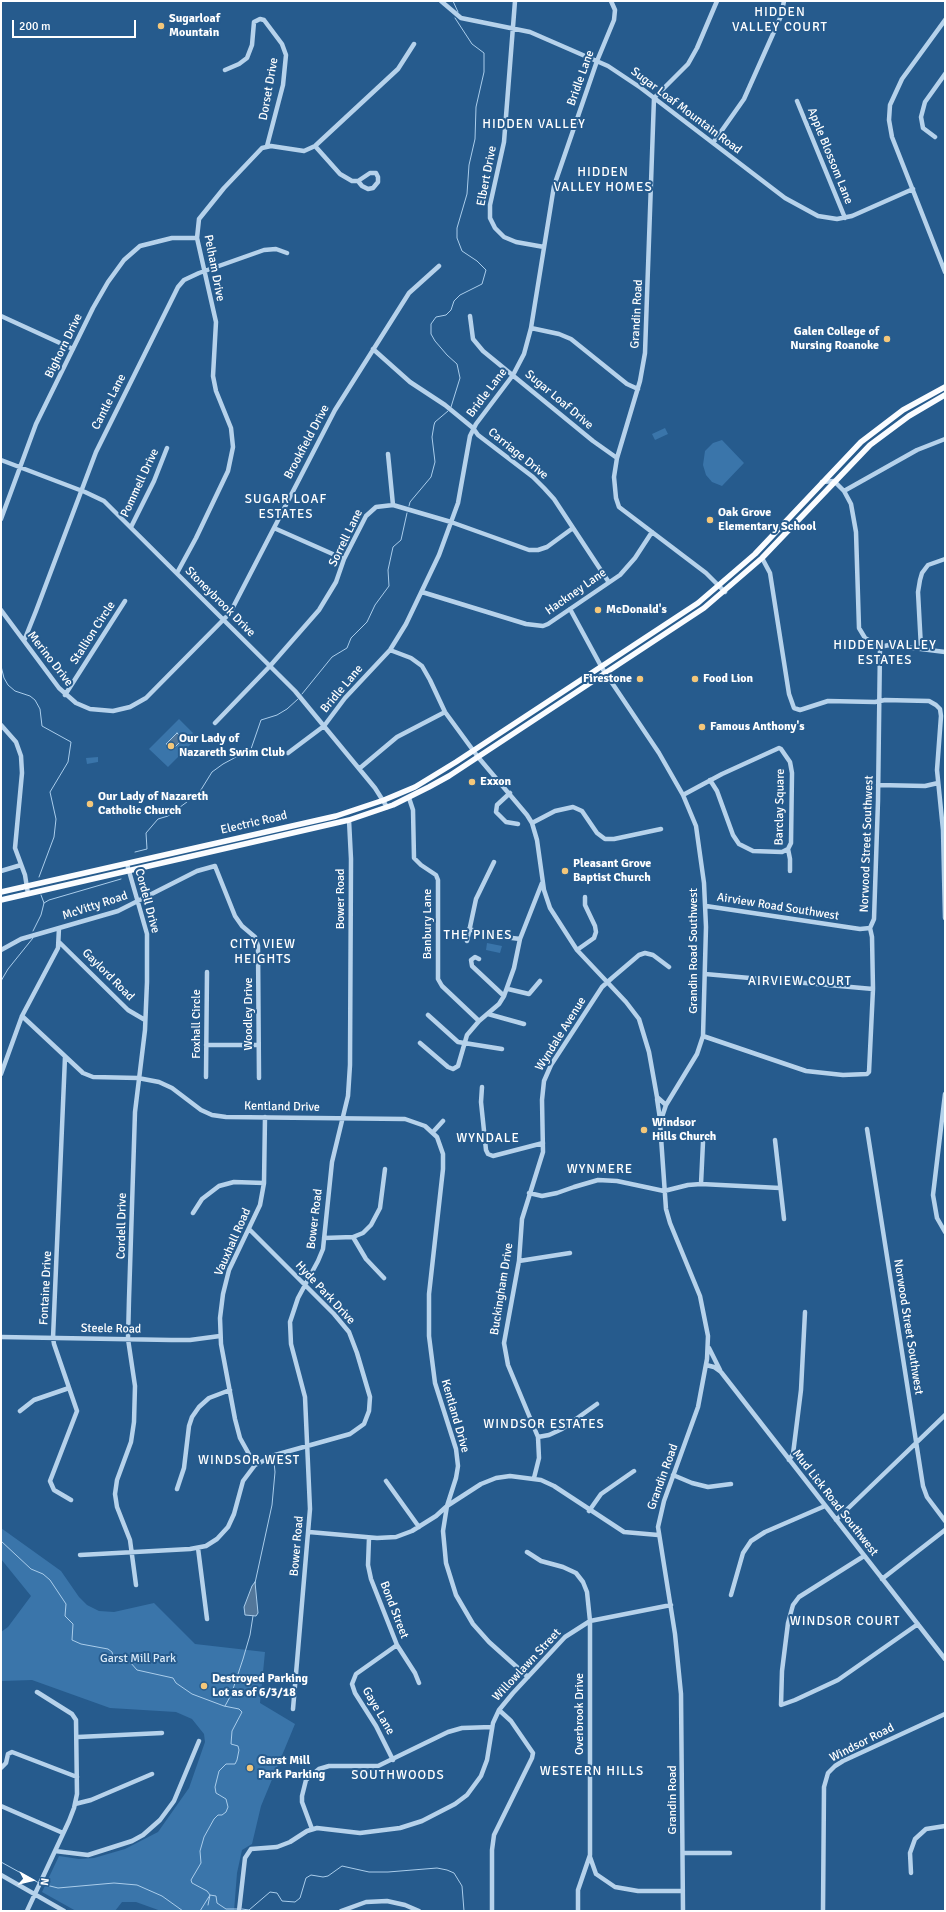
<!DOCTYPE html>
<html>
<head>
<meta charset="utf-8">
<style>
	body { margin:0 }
	#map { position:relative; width:946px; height:1912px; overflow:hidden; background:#265b8d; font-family:Signika,sans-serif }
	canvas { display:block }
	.frame { position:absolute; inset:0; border:2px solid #fff; pointer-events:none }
	.north { position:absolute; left:12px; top:1860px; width:40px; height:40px; -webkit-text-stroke:3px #265b8d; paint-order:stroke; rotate:98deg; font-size:11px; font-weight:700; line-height:16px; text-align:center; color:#fff }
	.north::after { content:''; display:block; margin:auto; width:14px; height:18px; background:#fff; clip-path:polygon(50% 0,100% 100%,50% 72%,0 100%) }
	.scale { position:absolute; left:12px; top:20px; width:124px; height:18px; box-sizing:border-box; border:2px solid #fff; border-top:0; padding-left:5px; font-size:12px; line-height:14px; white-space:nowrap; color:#fff; -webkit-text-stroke:3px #265b8d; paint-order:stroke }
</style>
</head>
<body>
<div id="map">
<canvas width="946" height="1912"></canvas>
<div class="frame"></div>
<div class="north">N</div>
<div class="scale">200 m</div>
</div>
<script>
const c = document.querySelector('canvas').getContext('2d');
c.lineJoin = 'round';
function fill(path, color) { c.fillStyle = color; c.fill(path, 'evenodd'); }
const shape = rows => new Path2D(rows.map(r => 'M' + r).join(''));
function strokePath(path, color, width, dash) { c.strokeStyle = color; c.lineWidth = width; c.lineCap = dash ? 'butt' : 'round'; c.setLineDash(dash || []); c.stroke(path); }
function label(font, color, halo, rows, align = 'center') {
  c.font = font + ' Signika,sans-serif'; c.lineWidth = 4; c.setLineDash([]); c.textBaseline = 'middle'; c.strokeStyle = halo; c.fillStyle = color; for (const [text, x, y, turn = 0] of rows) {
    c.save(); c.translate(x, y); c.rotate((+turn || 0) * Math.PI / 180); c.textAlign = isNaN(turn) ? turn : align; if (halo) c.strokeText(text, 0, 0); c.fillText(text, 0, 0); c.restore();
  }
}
const green = shape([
	[665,428,668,434,655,440,652,434],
	[722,440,744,463,722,486,712,482,706,475,703,465,705,451,713,443],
	[179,719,193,733,190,737,192,743,168,767,149,749],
	[98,757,98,762,87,764,86,758],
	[487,943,502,946,500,953,486,950],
	[1,1528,61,1571,79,1597,87,1605,99,1611,114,1612,154,1603,195,1644,265,1652,260,1703,295,1724,261,1806,252,1844,242,1850,237,1873,234,1911,161,1911,136,1902,122,1902,115,1911,76,1911,42,1892,59,1856,79,1859,94,1858,125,1849,158,1832,189,1788,205,1742,204,1734,192,1719,176,1712,110,1708,32,1680,1,1681,1,1632,8,1627,31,1596,1,1559]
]);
const water = shape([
	[177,733,183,739,172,750,166,744,177,733],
	[255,1582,258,1613,256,1616,245,1615,244,1607,252,1586,255,1582]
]);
const stream = shape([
	[453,1,458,12],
	[451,407,460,378,457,364,447,355,435,341,431,334,431,324,436,317,446,315,451,310,454,301,460,295,482,284,486,270,477,261,462,251,457,238,457,228,467,194,469,165,475,139,476,107,484,72,484,53,472,44,455,18],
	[409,506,410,502,431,477,435,462,432,437,434,425,435,422,448,411],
	[1,666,4,678,8,685,15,691,30,696,35,700,40,709,42,726,71,742,68,762,50,792,56,819,54,837,39,877],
	[302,694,332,657,347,648,351,638,367,622,375,605,389,586,388,570,393,547,401,540,407,513],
	[135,852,147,849,146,833,158,819,168,816,199,793,212,772,223,764,251,749,261,720,277,715,287,709,298,699],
	[44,903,49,900,121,879],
	[33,931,41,915,44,903,41,895],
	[1,981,8,969,33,938],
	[1,1541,31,1569,43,1574,50,1580,66,1604,65,1616,73,1624,72,1640,81,1644,108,1649,112,1652,114,1661,124,1660,130,1662,137,1670,173,1678,176,1683,192,1694,224,1706,239,1709,242,1712,232,1731,231,1744,238,1746,239,1750,237,1760,235,1764,226,1764,219,1771,215,1787,216,1793,226,1799,228,1807,226,1812,222,1815,218,1815,214,1819,204,1837,200,1851,201,1863,191,1880,192,1883,207,1891,210,1895,200,1911],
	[255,1583,272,1505,275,1472,274,1462],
	[225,1706,231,1695,243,1659,250,1635,253,1616],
	[1,1862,39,1883],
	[42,1884,58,1888,114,1883,137,1885,162,1896,183,1911],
	[208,1905,210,1895,216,1896,217,1903,226,1909,237,1909],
	[242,1909,249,1910,270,1892,277,1893,282,1901,295,1902,300,1898,306,1878,311,1875,323,1877,328,1876,342,1866,369,1872,388,1872,437,1868,447,1870,454,1873,462,1886,464,1911]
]);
const minor = shape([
	[441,1,461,18,530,32,608,66,641,88,785,198,818,216,837,219,852,216,913,189],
	[515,1,504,142,490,205,490,218,495,228,504,237,516,242,544,247],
	[717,1,697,48,688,64,654,98,645,353,640,381,617,458,614,477,616,498,619,507,706,573,725,592],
	[945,20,902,79,890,105,889,120,892,137,945,272],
	[225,70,239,64,247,58,252,45,254,22,260,19,264,20,282,44,286,55,283,85,267,146],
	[797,101,845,218],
	[935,137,923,128,921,117,925,102,945,74],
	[713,143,744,99,781,16,784,1],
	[315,146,340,174,352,181,358,181,362,186,368,189,373,188,378,182,378,177,376,173,370,173,358,181],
	[1,316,73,349],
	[470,316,473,339,483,351,593,441,617,458],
	[531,328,559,334,571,339,627,384,638,389],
	[373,349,410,382,445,405,473,428,478,435,533,477,544,488,554,499,608,581],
	[388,454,393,505],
	[1,460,85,492,104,501,295,691,375,788,387,807],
	[822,482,834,481,844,491,851,504,856,532,859,628,865,638,880,647],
	[844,491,917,450,945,439],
	[1,519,36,424,93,308,108,282,124,260,140,246,172,238,197,238],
	[131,527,154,481,167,448],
	[274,528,344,559],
	[762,558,770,573,789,694,794,708,800,710,828,701,875,702,885,700,929,701,936,705,940,709,941,716,937,770,943,830,945,918],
	[177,573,196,538,228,471,233,447,231,428,216,391,213,376,216,322,197,238,199,219,224,188,262,148,271,146,304,151,315,146,398,69,414,44],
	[422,592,526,624,543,626,548,624,620,575,635,558,652,532],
	[570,609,602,668,659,753,683,795,696,826,704,883,706,927,703,1036,697,1054,666,1105,660,1123,666,1209,670,1223,700,1296,708,1336,707,1359,698,1407,664,1501,658,1527,675,1634,681,1694,683,1911],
	[1,610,59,688,76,703,90,709,113,711,130,707,146,698,230,613,335,410,409,293,439,266],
	[24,641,36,611,96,452,178,287,184,280,199,273,264,250,276,249,287,253],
	[880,647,889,645,945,652],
	[921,648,918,592,920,580,922,573,928,565,945,559],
	[390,650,411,658,422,666,430,680,445,712,478,757,527,815,532,823,537,840,544,890,550,908,577,950,626,1002,639,1019,649,1052,657,1097,666,1105],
	[65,695,125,601],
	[215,723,270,666,319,610,336,582,344,559,366,516,376,507,393,505,451,522,529,550,538,550,547,547,573,528],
	[1,725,16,742,21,756,22,773,15,848,25,875,28,894],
	[288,753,324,726,345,698,390,650,406,624,439,555,458,503,470,436,476,424,513,375,524,354,531,328,554,186,597,61,614,20,615,10,611,1],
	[360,768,397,737,445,712],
	[710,780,717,791,733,835,739,844,753,851,782,852,788,849],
	[878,785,925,786,938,783],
	[510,793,497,805,496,812,506,822,518,824],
	[683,795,722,774,779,748,781,749,790,762,792,773,791,843,788,849,790,859,790,871],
	[409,798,413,810,414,858,421,865,436,875,438,880,438,979,442,986,479,1021],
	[532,823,555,811,573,807,582,811,597,833,605,839,614,839,661,829],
	[127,864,147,934,147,982,145,1030,135,1112,129,1299,128,1339,135,1386,134,1422,131,1442,117,1480,115,1494,117,1507,130,1540,136,1585],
	[1,871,21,865],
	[706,906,860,929,870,928],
	[469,929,489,935,520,939],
	[467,941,476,899,494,862],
	[59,942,128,1010,145,1020],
	[1,950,21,939,118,911,197,871,215,866,235,916,242,926,255,937,258,946,259,1078],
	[577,950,594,938,596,932,595,926,585,905,585,897],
	[479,959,475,957,471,960,472,966,504,996],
	[705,974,873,989],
	[508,989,529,994,540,981],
	[488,1014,524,1024],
	[428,1015,458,1042,502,1049],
	[22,1016,83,1073,93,1077,138,1078,159,1082,172,1088,201,1110,212,1115,226,1117,405,1119,425,1126,437,1137,443,1154,443,1169,429,1294,429,1336,435,1383,456,1449,458,1466,456,1478,447,1506,443,1531,446,1563,456,1595,473,1624,489,1642,528,1677],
	[703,1036,806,1071,843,1075,867,1074,869,1072,873,989,872,937,870,928,874,919,878,801,880,647],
	[420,1043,448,1067,453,1069,458,1066,467,1035,479,1021,499,1004,504,996,514,968,520,939,542,883],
	[206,1045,258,1045],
	[65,1057,53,1338,54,1344,77,1411,50,1481,54,1490,71,1500],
	[1,1074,22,1016,58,948,59,928],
	[206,1077,207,972],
	[482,1087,481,1102,486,1150,488,1154,493,1156,543,1143],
	[945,1094,933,1195,937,1218,945,1232],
	[657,1099,660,1119],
	[867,1129,923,1486,927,1497,945,1521],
	[433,1132,443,1121],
	[775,1140,784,1219],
	[701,1184,703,1142],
	[529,1193,542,1196,557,1193,574,1187,598,1180,617,1181,664,1191,688,1185,701,1184,780,1188],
	[193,1213,202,1199,219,1186,234,1182,264,1183],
	[353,1237,366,1259,384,1278],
	[324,1238,353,1237,363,1233,371,1225,380,1208,385,1169],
	[519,1261,570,1253],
	[1,1337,171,1340,190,1340,220,1336],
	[709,1348,720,1370],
	[706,1365,714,1367,721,1372,945,1659],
	[20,1411,34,1400,69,1388],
	[538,1437,549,1435,562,1429,597,1404],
	[789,1460,793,1454,801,1390,805,1312],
	[255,1465,240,1438,235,1419,221,1344,220,1318,223,1294,229,1270,260,1205,264,1183,265,1117],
	[673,1475,692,1483,708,1487,731,1484],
	[534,1478,539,1458,538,1437,508,1365,504,1343,519,1261,522,1219,543,1152,542,1100,544,1081,551,1065,602,987,612,978,639,955,645,953,653,955,669,967],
	[386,1481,419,1527],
	[177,1489,184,1468,189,1426,192,1417,199,1407,209,1398,230,1390],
	[589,1511,601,1494,634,1471],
	[836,1520,945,1415],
	[309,1532,377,1538,396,1537,412,1531,436,1516,447,1506,481,1484,496,1478,510,1476,541,1480,554,1486,624,1532,658,1535],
	[369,1538,368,1565,371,1579,397,1645,415,1673,419,1683],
	[198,1548,207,1619],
	[527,1552,541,1561,563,1567,576,1573,583,1582,587,1592,590,1621,590,1855,578,1890,578,1911],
	[80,1555,190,1549,206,1546,217,1539,228,1527,234,1514,243,1481,255,1465,275,1455,350,1434,364,1424,369,1411,370,1397,357,1353,349,1332,334,1314,249,1229],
	[864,1556,799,1597,793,1605,788,1623,782,1671,781,1705,795,1700,838,1680,918,1624],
	[882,1579,945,1530],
	[731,1595,743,1553,751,1541,765,1532,825,1506],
	[293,1709,310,1509,305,1397,291,1344,290,1322,298,1298,318,1261,323,1249,332,1162,348,1096,350,1065,351,859,349,820],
	[78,1737,162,1733],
	[393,1760,376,1726,355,1693,352,1684,356,1674,397,1645],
	[1,1768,6,1763,8,1754,12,1752,77,1777],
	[75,1804,91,1800,152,1774],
	[1,1806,63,1833],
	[312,1829,302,1802,302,1796,306,1780,319,1769,329,1766,378,1766,448,1732,462,1728,492,1727],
	[55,1851,88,1855,132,1841,143,1835,160,1820,174,1801,199,1741],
	[683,1853,730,1853],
	[590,1857,596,1874,615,1887,638,1891,683,1891],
	[911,1873,910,1853,915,1839,926,1829,945,1826],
	[1,1875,64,1911],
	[27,1911,69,1821,74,1808,77,1794,76,1720,72,1714,37,1692],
	[239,1911,245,1858,251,1849,277,1847,290,1842,307,1831,317,1828,360,1833,400,1828,422,1821,455,1804,467,1795,481,1776,487,1760,493,1723,499,1710,513,1693,565,1637,590,1621,671,1605],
	[341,1911,366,1902,387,1901,405,1905,419,1911],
	[492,1911,492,1850,494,1835,532,1758,533,1753,511,1721,499,1710],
	[823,1911,824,1787,828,1773,835,1766,843,1761,945,1714]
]);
const major = shape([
	[1,892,336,816,384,800,415,787,456,762,698,603,755,554,861,442,903,410,945,387],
	[1,900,349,820,393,805,429,787,449,776,704,608,762,558,870,445,909,416,945,395]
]);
const markers = [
	[161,26,4,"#f4c77a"],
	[887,339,4,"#f4c77a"],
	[710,520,4,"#f4c77a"],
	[598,610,4,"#f4c77a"],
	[640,679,4,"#f4c77a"],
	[695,679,4,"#f4c77a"],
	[702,727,4,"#f4c77a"],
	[171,746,4,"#f4c77a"],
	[472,782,4,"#f4c77a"],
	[90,804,4,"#f4c77a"],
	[565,871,4,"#f4c77a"],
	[644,1130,4,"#f4c77a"],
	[204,1686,4,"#f4c77a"],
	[250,1768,4,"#f4c77a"]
];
const poiNames = [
	["Sugarloaf",169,19],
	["Mountain",169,33],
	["Galen College of",879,332,"right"],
	["Nursing Roanoke",879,346,"right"],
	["Oak Grove",718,513],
	["Elementary School",718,527],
	["McDonald's",606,610],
	["Firestone",632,679,"right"],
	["Food Lion",703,679],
	["Famous Anthony's",710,727],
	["Our Lady of",179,739],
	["Nazareth Swim Club",179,753],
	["Exxon",480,782],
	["Our Lady of Nazareth",98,797],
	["Catholic Church",98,811],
	["Pleasant Grove",573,864],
	["Baptist Church",573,878],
	["Windsor",652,1123],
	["Hills Church",652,1137],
	["Destroyed Parking",212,1679],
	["Lot as of 6/3/18",212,1693],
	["Garst Mill",258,1761],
	["Park Parking",258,1775]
];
const streetNames = [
	["Bridle Lane",581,78,-70],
	["Dorset Drive",269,89,-80],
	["Sugar Loaf Mountain Road",686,111,37],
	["Apple Blossom Lane",830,156,68],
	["Elbert Drive",487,176,-79],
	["Pelham Drive",214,268,79],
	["Grandin Road",637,314,-87],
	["Bighorn Drive",64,346,-64],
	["Bridle Lane",487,393,-53],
	["Sugar Loaf Drive",559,400,40],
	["Cantle Lane",109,402,-63],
	["Brookfield Drive",307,442,-62],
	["Carriage Drive",518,454,39],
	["Pommell Drive",140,483,-65],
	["Sorrell Lane",346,538,-64],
	["Hackney Lane",576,592,-35],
	["Stoneybrook Drive",220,602,45],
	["Stallion Circle",93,633,-57],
	["Merino Drive",50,659,52],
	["Bridle Lane",342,689,-50],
	["Barclay Square",780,807,-89],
	["Electric Road",254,823,-13],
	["Norwood Street Southwest",867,844,-88],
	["Bower Road",341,899,-90],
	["Cordell Drive",147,901,75],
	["McVitty Road",95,906,-18],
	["Airview Road Southwest",778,907,9],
	["Banbury Lane",428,924,-90],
	["Grandin Road Southwest",694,951,-90],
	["Gaylord Road",108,975,45],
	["Woodley Drive",249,1014,-90],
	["Foxhall Circle",197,1024,-90],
	["Wyndale Avenue",561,1034,-58],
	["Kentland Drive",282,1107,1],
	["Bower Road",315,1219,-83],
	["Cordell Drive",122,1226,-89],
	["Vauxhall Road",233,1242,-66],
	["Fontaine Drive",46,1288,-87],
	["Buckingham Drive",502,1289,-81],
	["Hyde Park Drive",325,1293,47],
	["Norwood Street Southwest",908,1327,81],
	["Steele Road",111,1329,1],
	["Kentland Drive",455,1416,74],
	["Grandin Road",663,1477,-70],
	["Mud Lick Road Southwest",835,1503,52],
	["Bower Road",297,1546,-85],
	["Bond Street",394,1610,69],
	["Willowlawn Street",527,1665,-47],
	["Gaye Lane",378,1711,60],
	["Overbrook Drive",580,1714,-90],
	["Windsor Road",862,1743,-27],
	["Grandin Road",673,1800,-90]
];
const parkNames = [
	["Garst Mill Park",138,1659]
];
const neighbourhoodNames = [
	["HIDDEN",780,13],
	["VALLEY COURT",780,28],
	["HIDDEN VALLEY",534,125],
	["HIDDEN",603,173],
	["VALLEY HOMES",603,188],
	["SUGAR LOAF",286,500],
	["ESTATES",286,515],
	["HIDDEN VALLEY",885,646],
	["ESTATES",885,661],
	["THE PINES",478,936],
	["CITY VIEW",263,945],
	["HEIGHTS",263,960],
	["AIRVIEW COURT",800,982],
	["WYNDALE",488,1139],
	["WYNMERE",600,1170],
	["WINDSOR ESTATES",544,1425],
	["WINDSOR WEST",249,1461],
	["WINDSOR COURT",845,1622],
	["WESTERN HILLS",592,1772],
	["SOUTHWOODS",398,1776]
];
fill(green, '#3a75aa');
fill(water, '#53779a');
strokePath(water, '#aacdeb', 1);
strokePath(stream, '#aacdeb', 1);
strokePath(minor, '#b6d2eb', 4.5);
strokePath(major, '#fafcff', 5.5);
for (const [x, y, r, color] of markers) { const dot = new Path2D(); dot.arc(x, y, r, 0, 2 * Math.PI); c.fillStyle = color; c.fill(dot); strokePath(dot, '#265b8d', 1.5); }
label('bold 12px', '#fff', '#265b8d', poiNames, 'left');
label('12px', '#fff', '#265b8d', streetNames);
label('12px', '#daeaf8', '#265b8d', parkNames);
c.letterSpacing = '1px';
label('13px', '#fff', '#265b8d', neighbourhoodNames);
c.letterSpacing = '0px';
</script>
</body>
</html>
